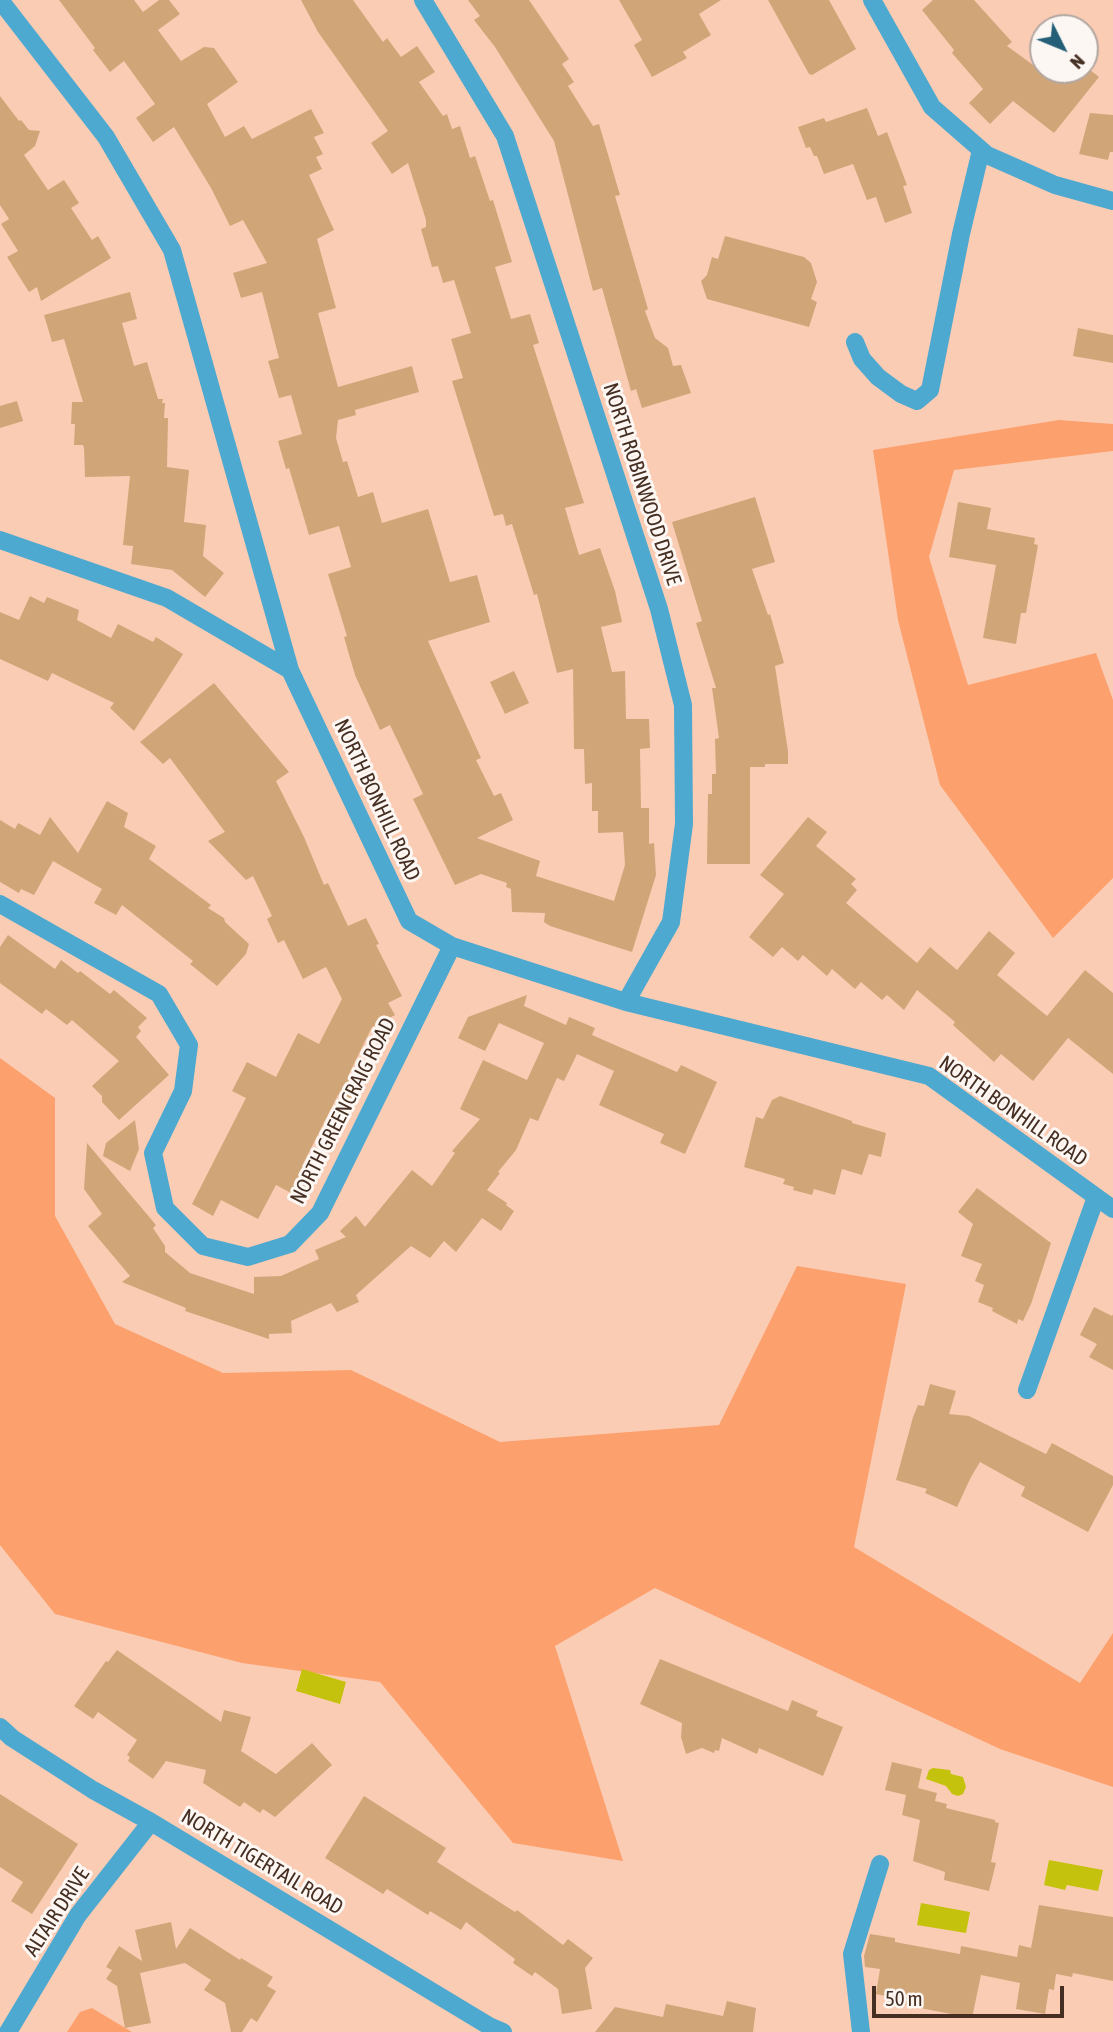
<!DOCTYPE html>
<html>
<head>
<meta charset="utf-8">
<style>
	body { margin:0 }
	#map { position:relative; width:1113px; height:2032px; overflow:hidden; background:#fbccb4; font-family:"Asap Condensed",sans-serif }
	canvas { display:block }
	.north { position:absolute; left:1029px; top:14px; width:70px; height:70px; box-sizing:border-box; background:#fdf7f4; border:2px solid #b3a7a0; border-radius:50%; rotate:133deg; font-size:19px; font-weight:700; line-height:28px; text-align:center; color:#452e22 }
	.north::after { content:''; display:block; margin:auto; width:24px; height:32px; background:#245f77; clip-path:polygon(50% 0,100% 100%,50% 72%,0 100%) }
	.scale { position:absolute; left:872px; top:1986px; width:192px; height:32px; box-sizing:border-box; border:4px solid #452e22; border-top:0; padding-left:9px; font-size:21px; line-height:24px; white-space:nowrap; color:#452e22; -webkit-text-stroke:5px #fdf7f4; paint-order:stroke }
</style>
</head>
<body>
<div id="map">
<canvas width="1113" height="2032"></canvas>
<div class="north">N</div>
<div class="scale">50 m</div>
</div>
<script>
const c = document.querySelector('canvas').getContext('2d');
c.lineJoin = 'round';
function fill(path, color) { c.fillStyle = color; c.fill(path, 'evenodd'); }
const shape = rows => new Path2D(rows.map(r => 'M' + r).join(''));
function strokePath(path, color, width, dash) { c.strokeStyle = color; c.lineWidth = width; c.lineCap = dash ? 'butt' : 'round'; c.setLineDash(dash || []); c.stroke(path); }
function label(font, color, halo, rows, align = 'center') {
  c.font = font + ' "Asap Condensed",sans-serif'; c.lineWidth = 6; c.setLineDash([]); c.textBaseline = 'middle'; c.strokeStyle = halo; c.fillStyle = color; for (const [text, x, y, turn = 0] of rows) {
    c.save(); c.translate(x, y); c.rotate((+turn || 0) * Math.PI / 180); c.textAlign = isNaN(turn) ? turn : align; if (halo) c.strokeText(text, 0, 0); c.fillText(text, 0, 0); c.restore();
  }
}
const green = shape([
	[1059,420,1113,424,1113,451,954,470,929,557,968,685,1096,653,1113,700,1113,878,1053,938,940,785,898,620,873,450],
	[0,1058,55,1098,55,1216,115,1324,223,1373,351,1370,500,1442,719,1425,797,1266,906,1284,854,1547,1080,1683,1113,1633,1113,1787,1000,1749,655,1588,555,1646,623,1861,513,1843,380,1682,242,1663,55,1614,0,1545],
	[92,2008,132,2032,67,2032,80,2012]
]);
const water = shape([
	[302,1669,346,1682,340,1704,296,1691],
	[933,1768,950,1770,951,1774,963,1777,966,1787,963,1794,958,1796,952,1794,946,1786,926,1779,929,1770],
	[1049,1860,1103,1870,1098,1891,1067,1885,1065,1890,1044,1885],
	[921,1903,970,1912,966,1933,917,1925]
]);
const building = shape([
	[59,0,134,0,143,12,159,0,169,0,180,14,158,30,181,61,204,47,214,48,238,82,207,104,225,137,244,126,252,139,311,109,324,133,314,137,323,154,316,157,322,169,309,175,334,230,317,239,336,308,318,313,338,387,412,366,419,392,355,410,356,415,338,420,336,438,343,462,347,461,358,497,373,492,382,523,428,509,450,582,477,575,490,622,428,641,481,758,476,760,494,796,501,793,513,820,477,838,540,861,536,876,614,901,625,865,623,832,598,833,598,811,592,811,592,783,585,784,584,749,574,749,573,669,557,673,537,594,534,595,512,524,506,526,503,514,494,516,452,381,463,378,451,339,471,333,454,280,443,283,438,266,432,267,421,229,426,227,426,220,408,163,392,174,371,143,388,131,318,32,301,0,353,0,383,42,387,38,401,57,417,46,435,72,419,82,443,116,447,114,452,129,460,126,470,158,475,156,490,201,493,200,512,262,495,267,511,319,530,314,539,343,533,345,584,503,565,508,579,555,600,548,615,591,622,622,601,627,612,672,625,671,626,719,649,719,650,748,640,749,641,808,649,808,649,844,654,843,656,875,632,952,550,926,544,922,545,913,512,912,511,889,506,887,507,883,481,874,455,885,413,799,423,794,390,725,380,730,355,675,344,637,347,636,328,574,351,567,339,526,309,535,289,468,286,469,278,441,302,434,291,395,279,398,268,361,279,358,262,292,241,298,233,273,267,263,243,220,230,226,211,188,174,127,153,142,136,118,155,104,124,61,110,72,93,50,95,48],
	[468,0,529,0,569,59,562,64,574,82,568,86,593,126,599,124,620,195,615,196,648,309,645,311,655,338,668,348,673,366,681,365,691,393,642,408,636,389,631,391,602,288,593,291,554,141,495,47,474,20,480,16],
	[619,0,721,0,699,14,711,35,683,52,687,58,652,77,634,45,642,40],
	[768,0,829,0,856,49,812,75,809,74],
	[933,0,974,0,1012,42,1007,46,1040,70,1085,70,1085,66,1099,77,1054,133,1013,101,990,124,969,103,983,89,952,53,954,50,922,10],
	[0,96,19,121,21,120,29,130,40,131,35,146,24,155,48,190,64,180,79,203,71,208,92,240,98,236,111,258,41,301,37,287,29,292,7,257,18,251,1,224,9,219,0,205],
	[867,108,878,136,887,132,907,185,903,186,912,213,885,223,876,197,867,200,853,164,824,174,817,156,814,156,810,147,806,148,798,127,824,118,826,122],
	[1090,113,1113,115,1113,152,1110,152,1108,160,1079,154],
	[725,236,804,257,811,263,817,282,811,299,817,302,809,327,707,299,701,281,707,275,712,257,718,259],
	[130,292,137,319,122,323,134,366,147,362,158,399,163,399,162,403,165,403,164,418,168,418,167,467,189,470,184,522,206,525,203,556,224,573,205,597,172,570,131,564,133,546,123,545,130,476,85,477,84,448,83,445,74,445,75,424,71,424,72,402,83,402,64,339,52,342,44,315],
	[1078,328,1113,335,1113,363,1073,356],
	[17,401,23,421,0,428,0,406],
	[755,497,775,562,752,569,768,615,770,614,784,663,775,666,788,751,788,764,765,764,765,767,750,767,750,864,707,864,708,794,712,794,712,774,716,774,715,739,719,738,712,688,716,688,696,623,702,621,672,522],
	[958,502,991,508,987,529,1035,538,1034,544,1038,545,1026,613,1021,613,1016,644,983,638,996,565,949,557],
	[30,596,44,603,47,597,79,610,77,620,111,638,118,624,153,642,156,637,183,654,134,731,110,708,114,703,52,673,48,681,0,659,0,612,19,620],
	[514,671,529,703,505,714,490,682],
	[214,683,289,772,276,781,304,837,324,885,328,883,348,926,366,918,379,944,376,945,402,996,388,1003,395,1015,372,1027,349,1074,360,1079,349,1100,338,1095,302,1166,320,1175,306,1201,276,1185,258,1219,221,1200,213,1216,192,1204,246,1098,232,1091,247,1062,276,1077,298,1033,319,1044,342,999,326,967,303,979,284,940,278,943,267,919,272,916,253,876,246,880,208,841,225,832,170,758,163,764,140,742],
	[107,801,128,813,124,827,156,846,149,859,211,905,208,908,224,918,225,922,249,944,246,954,217,986,190,964,193,961,122,905,116,915,94,903,102,889,53,861,34,895,21,889,19,893,0,882,0,820,15,829,18,823,40,835,50,817,78,853],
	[808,817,827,832,816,846,856,879,851,884,857,890,846,903,917,963,930,947,957,970,989,931,1015,953,997,975,1047,1016,1085,970,1113,993,1113,1074,1068,1038,1033,1081,1001,1054,994,1062,953,1025,955,1022,917,990,904,1010,887,995,882,1000,861,982,855,989,832,969,827,976,803,955,798,961,782,947,773,957,749,937,784,894,760,875],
	[8,935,55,969,61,960,78,973,80,971,110,994,114,990,147,1018,138,1027,141,1031,136,1037,169,1075,119,1120,102,1102,102,1096,92,1086,119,1061,72,1020,67,1025,46,1009,42,1014,0,983,0,947],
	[527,995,524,1006,566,1025,569,1017,595,1028,592,1035,677,1072,681,1065,717,1082,685,1154,660,1143,664,1134,599,1105,614,1071,577,1054,564,1081,557,1078,538,1121,530,1118,516,1150,498,1172,500,1173,487,1190,507,1203,506,1205,514,1211,501,1231,482,1218,456,1252,444,1241,430,1258,411,1246,356,1295,359,1302,337,1312,331,1303,291,1321,292,1333,269,1334,269,1339,185,1311,186,1308,122,1282,130,1276,88,1226,102,1214,84,1189,87,1143,156,1225,153,1228,165,1246,165,1252,190,1273,254,1294,254,1277,281,1276,319,1259,315,1250,346,1237,340,1231,356,1216,365,1227,412,1170,432,1186,455,1153,452,1151,480,1119,460,1109,483,1060,527,1080,544,1043,499,1023,485,1051,458,1038,468,1017],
	[780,1096,852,1121,852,1123,886,1133,881,1157,869,1154,862,1175,842,1169,835,1195,814,1189,812,1195,793,1190,794,1187,783,1184,785,1179,744,1167,756,1117,763,1119,772,1100],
	[135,1120,139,1149,130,1171,103,1156,106,1143],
	[977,1188,1051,1243,1031,1304,1023,1321,1018,1319,1017,1324,992,1311,993,1308,978,1302,984,1285,975,1281,982,1264,961,1256,973,1224,958,1212],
	[1094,1307,1112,1316,1113,1314,1113,1370,1089,1357,1097,1344,1080,1335],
	[930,1384,956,1391,949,1414,969,1416,1046,1454,1052,1443,1113,1476,1113,1485,1088,1532,1021,1496,1025,1487,980,1462,971,1477,957,1507,925,1493,927,1489,896,1480,913,1417,918,1405,924,1406],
	[117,1650,221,1722,224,1710,251,1717,241,1751,276,1774,312,1743,332,1765,275,1817,263,1809,260,1813,244,1802,240,1807,203,1783,206,1770,166,1761,153,1779,128,1761,130,1757,127,1755,137,1740,98,1712,93,1719,74,1706,106,1661,108,1662],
	[660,1659,788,1711,792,1700,818,1711,816,1716,843,1727,823,1776,759,1748,757,1754,722,1738,719,1751,715,1750,714,1753,702,1748,686,1754,681,1737,682,1723,640,1704],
	[892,1762,922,1769,918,1788,937,1793,935,1801,947,1804,946,1808,995,1820,995,1822,999,1823,991,1862,996,1863,989,1891,944,1880,945,1872,913,1861,920,1820,902,1815,906,1795,885,1790],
	[0,1794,78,1844,32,1914,11,1901,23,1882,0,1867],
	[364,1796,446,1848,437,1862,515,1912,517,1910,563,1945,568,1939,593,1958,585,1968,592,2009,562,2014,558,1989,535,1972,532,1976,513,1963,515,1959,466,1922,461,1930,430,1911,428,1915,387,1889,383,1894,325,1858],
	[1039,1905,1113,1917,1113,1981,1073,1973,1072,1977,1056,1974,1054,1990,1049,1989,1045,2014,1016,2009,1020,1983,981,1975,972,2018,889,2002,890,1997,876,1994,880,1969,865,1967,864,1956,870,1934,895,1938,895,1942,960,1954,961,1946,1017,1957,1019,1945,1031,1948],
	[171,1922,176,1949,190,1928,240,1960,241,1958,273,1977,267,1986,276,1991,257,2022,251,2018,242,2032,231,2032,225,2003,204,1990,211,1980,185,1963,140,1973,151,2023,125,2028,117,1986,106,1979,112,1970,106,1967,119,1946,142,1961,135,1930],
	[727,2001,756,2008,753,2032,595,2032,615,2007,663,2017,666,2004,723,2016]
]);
const minor = shape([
	[0,0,106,137,172,250,290,670,409,921,452,946,626,1002,929,1076,1113,1209],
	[423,0,505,136,659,609,683,705,684,824,671,922,626,1002],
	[872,0,932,107,987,155,1055,185,1113,201],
	[855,342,862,359,878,377,901,394,917,401,930,390,961,234,981,150],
	[0,540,167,598,290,670],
	[0,904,159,994,189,1045,183,1091,153,1153,165,1208,203,1246,248,1257,290,1244,320,1213,452,946],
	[1027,1390,1096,1197],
	[0,1727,12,1738,93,1790,151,1822,489,2026,503,2032],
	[8,2032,78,1915,151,1822],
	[861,2032,852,1954,880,1864]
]);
const streetNames = [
	["NORTH ROBINWOOD DRIVE",642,484,72],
	["NORTH BONHILL ROAD",377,800,65],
	["NORTH GREENCRAIG ROAD",343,1111,-63],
	["NORTH BONHILL ROAD",1013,1111,35],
	["NORTH TIGERTAIL ROAD",262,1862,31],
	["ALTAIR DRIVE",57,1912,-57]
];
fill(green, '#fca06d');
fill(water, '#c5c20e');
fill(building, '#d0a678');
strokePath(minor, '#4ea9d0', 18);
label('21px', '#452e22', '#fdf7f4', streetNames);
</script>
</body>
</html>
